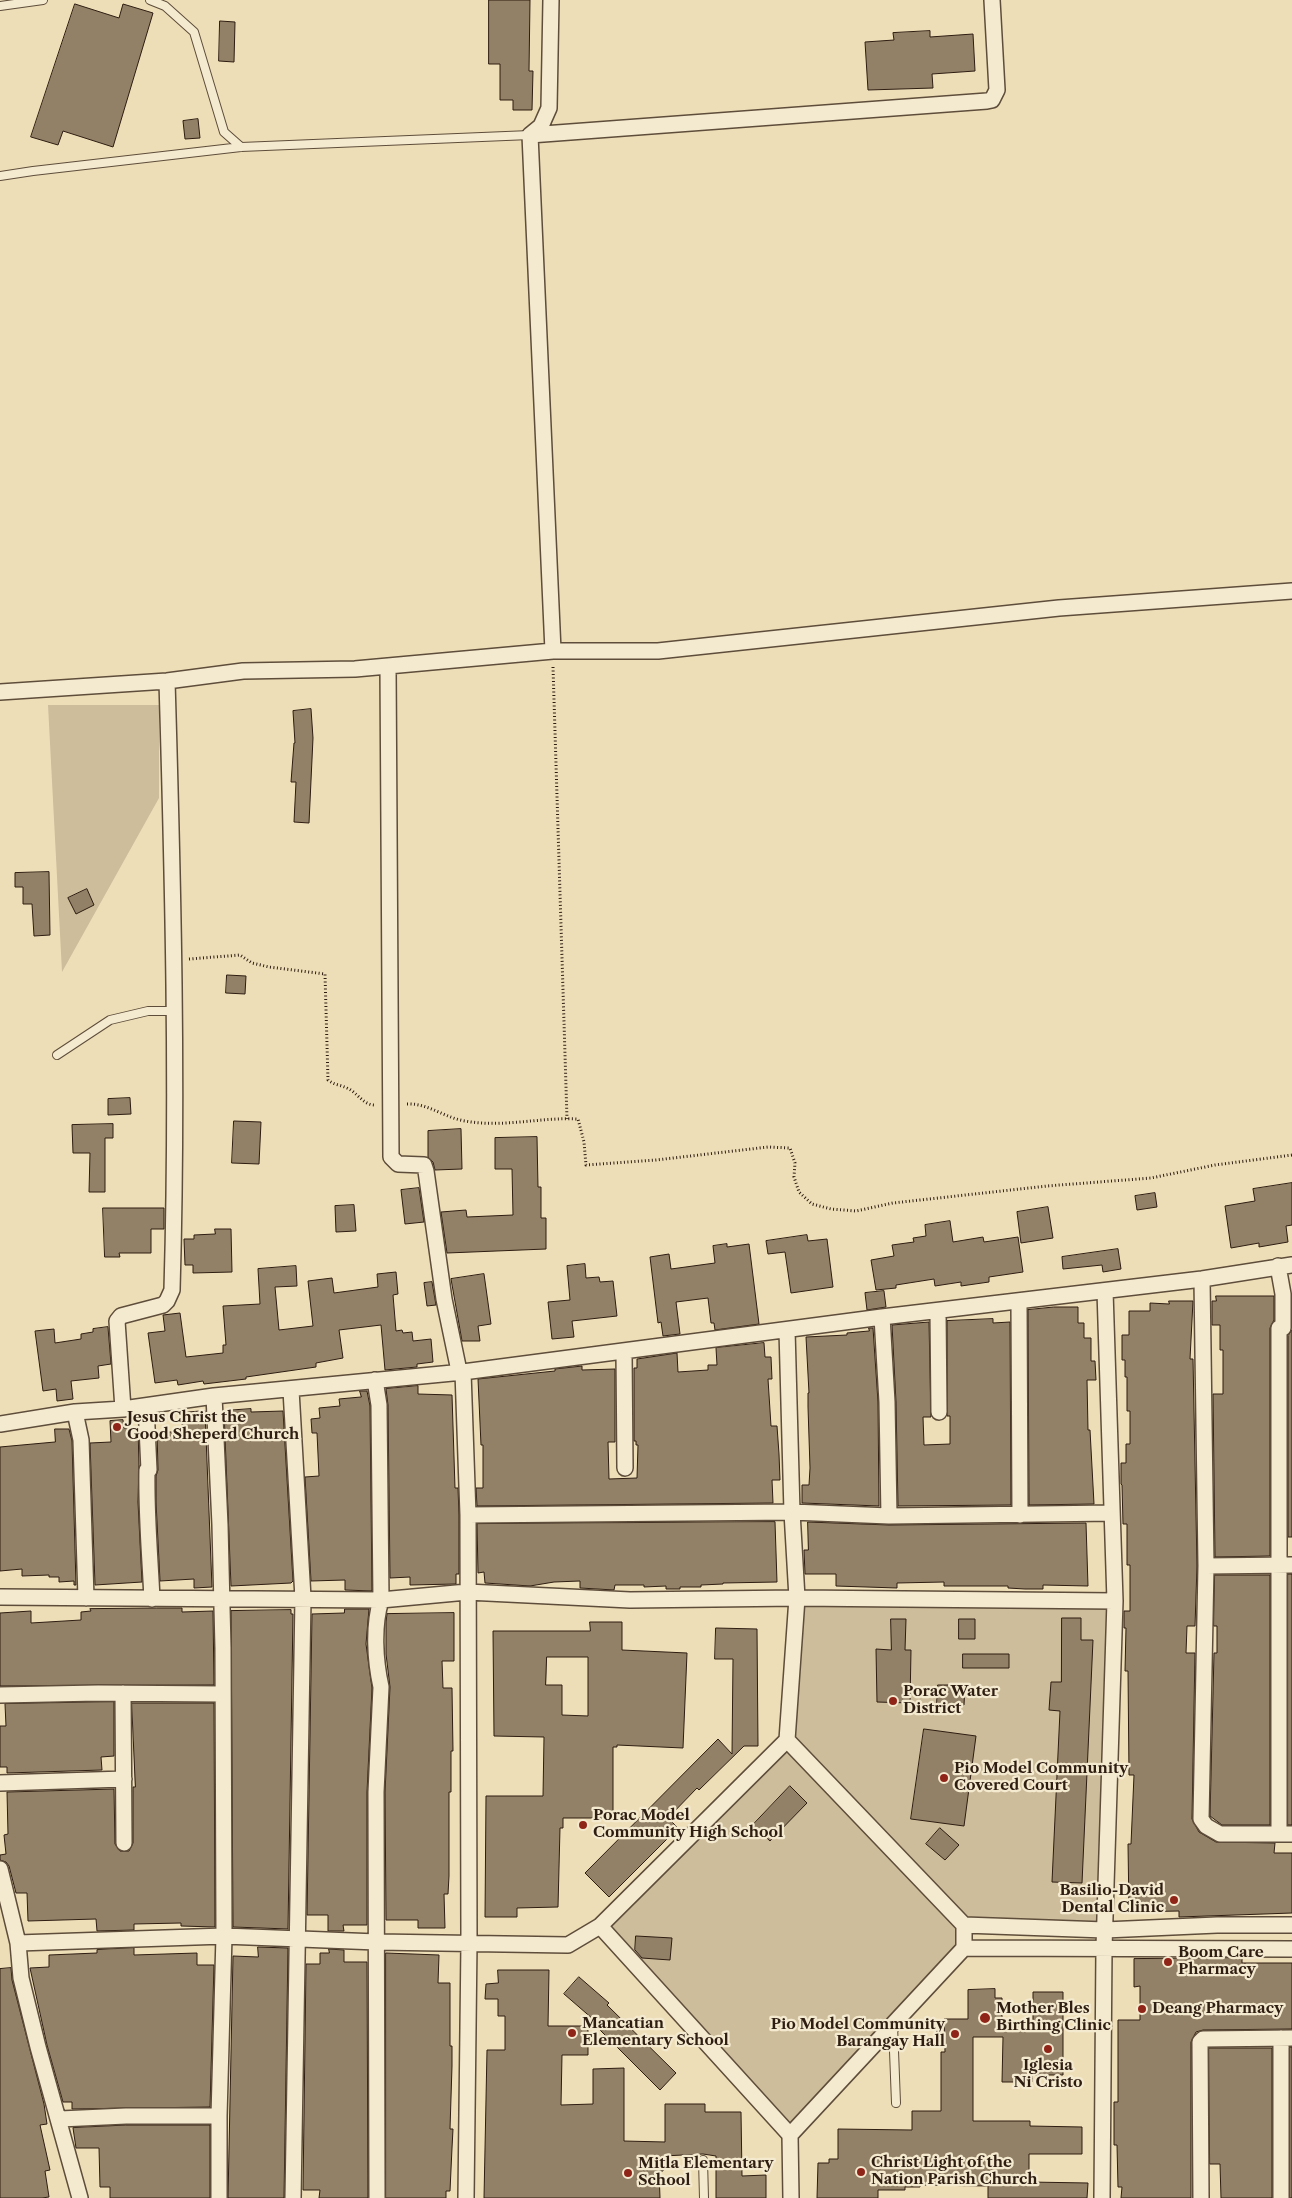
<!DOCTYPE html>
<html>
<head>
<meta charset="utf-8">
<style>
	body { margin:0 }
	canvas { display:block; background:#eedeb7 }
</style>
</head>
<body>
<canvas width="1292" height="2198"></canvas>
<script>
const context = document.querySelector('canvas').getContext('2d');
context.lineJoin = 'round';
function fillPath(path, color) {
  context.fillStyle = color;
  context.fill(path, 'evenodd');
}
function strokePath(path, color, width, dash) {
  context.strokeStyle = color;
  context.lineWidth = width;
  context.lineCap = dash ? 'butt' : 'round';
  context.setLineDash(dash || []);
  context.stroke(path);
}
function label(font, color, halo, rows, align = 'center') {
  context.font = font + ' "Libre Caslon Text",serif';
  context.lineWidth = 4.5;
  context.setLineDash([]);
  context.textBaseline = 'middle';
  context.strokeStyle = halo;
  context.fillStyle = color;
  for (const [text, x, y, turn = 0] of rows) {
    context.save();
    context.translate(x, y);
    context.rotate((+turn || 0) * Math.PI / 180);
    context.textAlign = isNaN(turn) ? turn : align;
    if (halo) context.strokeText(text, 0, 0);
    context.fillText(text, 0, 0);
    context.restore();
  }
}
const green = new Path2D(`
	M48,705H159V798L62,972Z
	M797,1598L1115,1601L1105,1930L964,1925V1948L790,2135L600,1926L787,1740Z`);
const building = new Path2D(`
	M489,0H530L529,71H533L532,110H513V100H500V64H489Z
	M75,4L119,18L123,4L153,13L113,147L63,131L58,145L31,137Z
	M220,21L235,22L234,62L219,61Z
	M930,31V37L973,34L975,71L932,74L933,88L868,90L865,42L894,40L893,33Z
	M198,119L200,138L185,139L183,121Z
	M311,709L313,738L309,823L294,822L296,782H291L294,743H295L293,711Z
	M49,872L50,935L34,936L32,904H23V887H15V873Z
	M87,889L94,905L76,914L68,898Z
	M227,975L246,976L245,994L226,993Z
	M130,1098L131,1114L108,1115V1099Z
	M234,1121L261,1122L259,1164L232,1163Z
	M113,1124V1138H105V1192H89L90,1153H73L72,1125Z
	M461,1129L462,1169L435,1170L433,1162L428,1157V1131Z
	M537,1137L538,1187H541V1218H546V1249L447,1253L441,1212L466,1210L467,1217L513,1215L512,1169H495V1138Z
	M1292,1183V1225L1286,1226L1288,1242L1259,1247V1243L1231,1248L1225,1206L1255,1201L1253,1189Z
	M419,1188L424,1222L405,1224L401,1190Z
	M1155,1193L1157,1207L1137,1210L1135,1196Z
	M354,1205L356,1231L336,1232L335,1206Z
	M1048,1207L1053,1238L1021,1243L1017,1212Z
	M103,1208H164V1229H151V1253H119L120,1257H105Z
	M950,1221L953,1242L983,1237L984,1242L1018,1237L1023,1272L989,1277V1282L961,1286V1282L935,1286L934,1279L896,1285V1288L876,1290L871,1260L894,1256L892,1245L914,1242L913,1238L926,1236L925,1225Z
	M215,1229H231L232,1272L193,1273V1265H185L184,1239H194V1235L215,1234Z
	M807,1235L808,1241L827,1239L833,1287L791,1293L785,1252L768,1254L766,1241Z
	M727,1244V1247L749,1244L759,1324L715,1330L714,1323H711L708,1298L676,1302L680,1334L663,1336L661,1322L658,1323L650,1257L669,1254L671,1269L715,1263L713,1246Z
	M1118,1249L1121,1269L1103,1272L1102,1265L1063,1269L1062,1257Z
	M585,1264L586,1278L599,1277L600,1282L613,1281L617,1316L572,1321L574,1337L552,1339L548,1302L570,1300L567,1266Z
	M296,1266L297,1286L275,1287L279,1330L313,1326L308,1281L332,1278L334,1293L378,1287L377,1274L396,1272L398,1294L393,1295L396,1331L402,1330L403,1333L412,1332L413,1341L431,1339L433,1362L417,1364V1367L385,1370L381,1325L339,1330L343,1358L316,1363V1367L246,1377V1379L204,1384L203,1381L178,1385L177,1380L155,1383L148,1333L165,1331L163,1315L180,1313L186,1357L223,1353V1345H226L223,1306L260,1304L258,1269Z
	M484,1274L491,1324L478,1326L480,1341H462L451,1279Z
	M432,1282L436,1305L427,1306L424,1283Z
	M884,1291L886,1307L867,1310L865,1293Z
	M1216,1296H1274V1320L1270,1328V1556L1215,1557L1213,1394H1223V1350H1220V1325H1212V1301H1216Z
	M1169,1301H1193L1190,1359H1193L1197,1566L1195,1626H1187L1186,1653H1195L1192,1819L1199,1832L1216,1842L1275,1843L1274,1853H1292V1913L1179,1917V1911L1129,1912L1128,1844H1131L1134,1775H1129L1128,1671H1125L1126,1628H1124V1611H1130V1565H1127V1524H1123L1122,1485L1121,1484V1463H1126V1444H1130V1411H1127V1377H1125V1360H1122V1335H1129V1311H1150V1303L1169,1304Z
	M1054,1307H1078V1323H1084V1338H1091V1361H1095L1096,1380H1087L1088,1430H1090L1094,1504L1029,1505L1028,1310Z
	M993,1319V1323L1010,1322L1011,1505L898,1506L896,1402L892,1325L929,1322L931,1417H923L924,1445L950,1444V1416H947V1321Z
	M108,1327L111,1364L98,1366L99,1378L71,1381L73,1399L57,1401L56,1389L43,1391L35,1331L54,1329L55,1343L81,1339V1334L93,1332V1329Z
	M869,1328H873L878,1402L879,1506L802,1503V1485H809L810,1468L808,1407V1393H809L806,1337L847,1335V1333L869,1331Z
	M1292,1330V1537H1288V1336Z
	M764,1343L765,1357H771L772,1379H768L771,1426H777L779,1454L780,1480H772L773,1503L477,1506L476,1488H483V1445H481L478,1379L555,1371V1369L582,1366V1370L615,1369V1442H608L609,1479L637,1478L638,1445H636V1441H634V1368H637V1359L677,1353L678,1372L708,1370V1365H717L716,1348Z
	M418,1386V1394L452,1395L455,1488H458L459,1515V1574H456V1584L410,1585V1577L390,1578L388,1405L386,1389Z
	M360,1391H367L370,1406L372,1591L345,1590V1580L311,1581L305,1477L319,1476L317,1433H312L311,1419L320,1418L319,1408L340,1406L339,1399L361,1397Z
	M251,1409V1412L283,1411L293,1581L291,1583L231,1586L224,1411Z
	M205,1411L212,1587L194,1588V1579L160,1581L156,1502V1476L158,1470L157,1432H183L181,1413Z
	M123,1420L124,1428L138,1427L139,1465L138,1502L142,1582L95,1585L90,1443L111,1442L110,1421Z
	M55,1429H69L72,1441L76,1585H74V1581L59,1582V1577H49V1575L22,1576V1569L0,1571V1447L55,1442Z
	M775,1522L777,1582L723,1583V1584L701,1585V1587H680V1589H666V1586L644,1587V1585H615L614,1590L580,1588V1581L554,1582L530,1586L485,1583L484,1572L478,1573L477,1524Z
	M808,1522L889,1525L1086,1523L1088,1586L1043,1585V1589H1025L1008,1588V1586H944V1582L897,1583V1588L836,1586V1574H805L804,1550H808Z
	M1288,1574H1292V1825H1288Z
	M1215,1575H1270V1825H1222L1210,1816L1214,1653H1217V1626H1214Z
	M157,1608H182V1612L213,1611L214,1685L0,1686V1613L31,1611V1623L81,1620V1612L91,1611L90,1609Z
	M345,1609H369L366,1644L372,1688L367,1792V1925H343L344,1931H328V1915H307L312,1614L344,1613Z
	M291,1610V1614H293L288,1929L233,1927L231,1611Z
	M454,1613V1661H442L443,1688H452L453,1751H451V1792H449V1876L448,1894H444L445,1928H418V1920H386L385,1792L390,1687L386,1654V1622L387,1614Z
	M1062,1618H1081V1640H1093L1082,1883L1052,1882L1060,1711L1049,1710L1051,1682H1061Z
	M891,1619H906L905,1650H911L910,1703L877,1702L876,1649L891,1650Z
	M959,1619H975V1639H959Z
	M590,1622H622V1650L687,1653L683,1748L617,1745V1747H613V1818H563V1828H560L558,1907L517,1908V1917H485L486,1796H543L544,1737L494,1736L493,1631H590ZM547,1657H588V1716L562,1715V1685H546Z
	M716,1628L757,1629L758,1746H744L699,1790L697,1788L668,1818L678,1828L609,1897L585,1873L718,1739L732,1754L733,1659H715Z
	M963,1654H1009V1668H963Z
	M938,1685H965L964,1705L937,1704Z
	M114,1702V1756L101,1757L102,1770L7,1773V1767H0V1726H6L5,1704Z
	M132,1703H214L215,1927L181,1926V1923L134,1924V1930L97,1931L96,1919L28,1921L27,1893H16L9,1866L6,1862L0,1860V1855L6,1854L4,1835L8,1834L7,1792L114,1789L115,1844L120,1851H129L133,1843V1787H135Z
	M924,1729L976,1736L964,1826L911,1819Z
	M790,1786L807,1803L770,1841L753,1825Z
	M940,1828L959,1845L945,1860L926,1844Z
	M636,1936L672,1938L670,1960L642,1958L635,1950Z
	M258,1947L288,1948L284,2198H228L233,1956L258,1957Z
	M134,1948V1955L197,1953V1965H214L210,2107L72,2109V2102H63L47,2045L30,1968L49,1967V1955L97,1953V1950Z
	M329,1949L344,1950V1962H367L368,2198H319L320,2190H303L306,1964H320V1953H329Z
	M386,1953L439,1955L438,1983H450V2046H452V2066L450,2129H453L452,2148L450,2191H446V2198H386Z
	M1242,1958V1963H1292V2029L1203,2030L1196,2032L1191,2042V2198H1121L1122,2187H1118L1117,2145H1114V2102H1118V2020H1140V1986L1134,1987V1959Z
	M11,1968L12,1980L44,2104L47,2124L40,2125L50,2170L45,2171L49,2197L42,2198H0V1969Z
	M498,1970H549L548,2026H588V2055H562L561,2105L593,2104V2069L624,2068V2141L665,2142V2104H705V2112H741L742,2176L766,2175V2198H716V2156L703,2154L663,2156V2171H659L660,2198H484L487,2050H505V2016H498V1999H485L486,1984L498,1983Z
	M579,1977L609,2003L607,2005L676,2073L660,2090L596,2026H601L564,1994Z
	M995,1989V1998H1002V2023H1033V1992H1063V2075H1032V2082H1002L1003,2037H973V2121H1030V2126L1082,2127V2154H1029V2182L1088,2183L1087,2198H988V2186L920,2185V2187H905V2190H878V2198H817L818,2163H829V2159H838V2129L912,2130V2111H941V2052H945L944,2019H968V1990Z
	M1290,2047H1292V2198H1290Z
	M1209,2048H1272V2198H1221L1220,2164H1210Z
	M126,2125H210V2198H110V2187H100L99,2148H76L73,2128Z`);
const path = new Path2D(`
	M553,667L567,1119
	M189,959L240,955L252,963L269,967L325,974L328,1080C334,1085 341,1085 347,1088C358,1093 363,1105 375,1105
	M407,1104C428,1103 445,1118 465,1121C503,1128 540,1117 578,1119L584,1142L586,1165L656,1160L768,1147L790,1148L795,1163L794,1177L799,1192L812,1204L831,1209L856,1211L893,1203L1047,1186L1151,1178L1215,1165L1292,1155`);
const service = new Path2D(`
	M150,0L165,6L194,32L224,132L241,147
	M0,6L43,0
	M0,176L33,171L241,147L530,135
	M57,1055L110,1020L148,1011H175
	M893,2025L896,2103
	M703,2160L704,2198`);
const minor = new Path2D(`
	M530,135L987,101L992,100L997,90L992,0
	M530,135L553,651
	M530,135L541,126L549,108L551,0
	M388,666L391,1157L398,1164L424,1165L426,1171L444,1299L459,1371
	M0,692L167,681L243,671L355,669L553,651H658L1059,608L1292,591
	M1278,1266L1283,1294V1328H1279V1834
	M1202,1279L1206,1566L1201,1819L1206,1826L1220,1834H1292
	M1019,1301L1020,1515
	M938,1311L939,1412
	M882,1317L887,1402L889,1516
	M624,1352L625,1468
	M463,1372L468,1515L469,1942L466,2198
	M375,1380L379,1405L381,1600C373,1626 375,1660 381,1687L376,1792L377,2198
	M291,1390L303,1598L293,2198
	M214,1396L220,1525L223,1648L224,1936L219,2116V2198
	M146,1406L149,1470H147C146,1513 150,1556 152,1599
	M123,1409L117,1321L121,1316L163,1305L167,1301L172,1290C178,1086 173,884 167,681
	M75,1412L81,1440L86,1598
	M0,1424L75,1412L123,1409L214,1396L463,1372L882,1317L1202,1279L1292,1265
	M468,1515L792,1512L889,1516L1112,1513
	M1206,1566L1292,1565
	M0,1597L381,1600L467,1592L630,1600L797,1598L1115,1601
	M123,1693L124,1843
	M0,1695L98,1693L221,1694
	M787,1740L964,1925V1948L790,2135
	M0,1783L124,1779
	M0,1869L18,1943L21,1978L38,2047L80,2198
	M964,1925L1105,1930L1217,1925H1292
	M600,1926L790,2135L791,2198
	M18,1943L224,1936L377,1942L568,1945L600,1926L787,1740L797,1598L792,1512L787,1330
	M964,1948L1292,1949
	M60,2119L126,2116H219
	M1102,2198L1104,1948L1115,1601L1105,1291
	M1201,2198L1200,2042L1203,2039L1292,2038
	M1281,2198V2038`);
const markers = [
	[117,1427,5,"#8f2418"],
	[893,1701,5,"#8f2418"],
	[944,1778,5,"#8f2418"],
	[583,1825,5,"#8f2418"],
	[1174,1900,5,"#8f2418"],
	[1168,1962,5,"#8f2418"],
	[1142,2009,5,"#8f2418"],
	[985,2018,6,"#8f2418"],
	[572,2033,5,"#8f2418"],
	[955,2034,5,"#8f2418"],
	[1048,2049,5,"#8f2418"],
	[861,2172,5,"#8f2418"],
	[628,2173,5,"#8f2418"]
];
const poiNames = [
	["Jesus Christ the",127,1418],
	["Good Sheperd Church",127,1435],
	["Porac Water",903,1692],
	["District",903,1709],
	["Pio Model Community",954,1769],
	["Covered Court",954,1786],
	["Porac Model",593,1816],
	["Community High School",593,1833],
	["Basilio-David",1164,1891,"right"],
	["Dental Clinic",1164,1908,"right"],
	["Boom Care",1178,1953],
	["Pharmacy",1178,1970],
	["Mother Bles",996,2009],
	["Birthing Clinic",996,2026],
	["Deang Pharmacy",1152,2009],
	["Mancatian",582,2024],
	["Elementary School",582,2041],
	["Pio Model Community",945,2025,"right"],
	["Barangay Hall",945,2042,"right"],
	["Iglesia",1048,2066,"center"],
	["Ni Cristo",1048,2083,"center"],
	["Christ Light of the",871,2163],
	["Nation Parish Church",871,2180],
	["Mitla Elementary",638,2164],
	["School",638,2181]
];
fillPath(green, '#cdbd9b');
fillPath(building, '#928167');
strokePath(building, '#2e1d11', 1);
strokePath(service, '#5e4d3a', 10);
strokePath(minor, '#5e4d3a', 18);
strokePath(path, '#2e1d11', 3, [1, 2.5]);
strokePath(service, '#f4ead0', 8);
strokePath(minor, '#f4ead0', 15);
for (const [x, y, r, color] of markers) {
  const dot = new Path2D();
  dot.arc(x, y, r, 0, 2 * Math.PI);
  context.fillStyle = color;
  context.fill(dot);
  strokePath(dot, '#f4ead0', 2);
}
label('bold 15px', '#2e1d11', '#f4ead0', poiNames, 'left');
</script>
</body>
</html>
